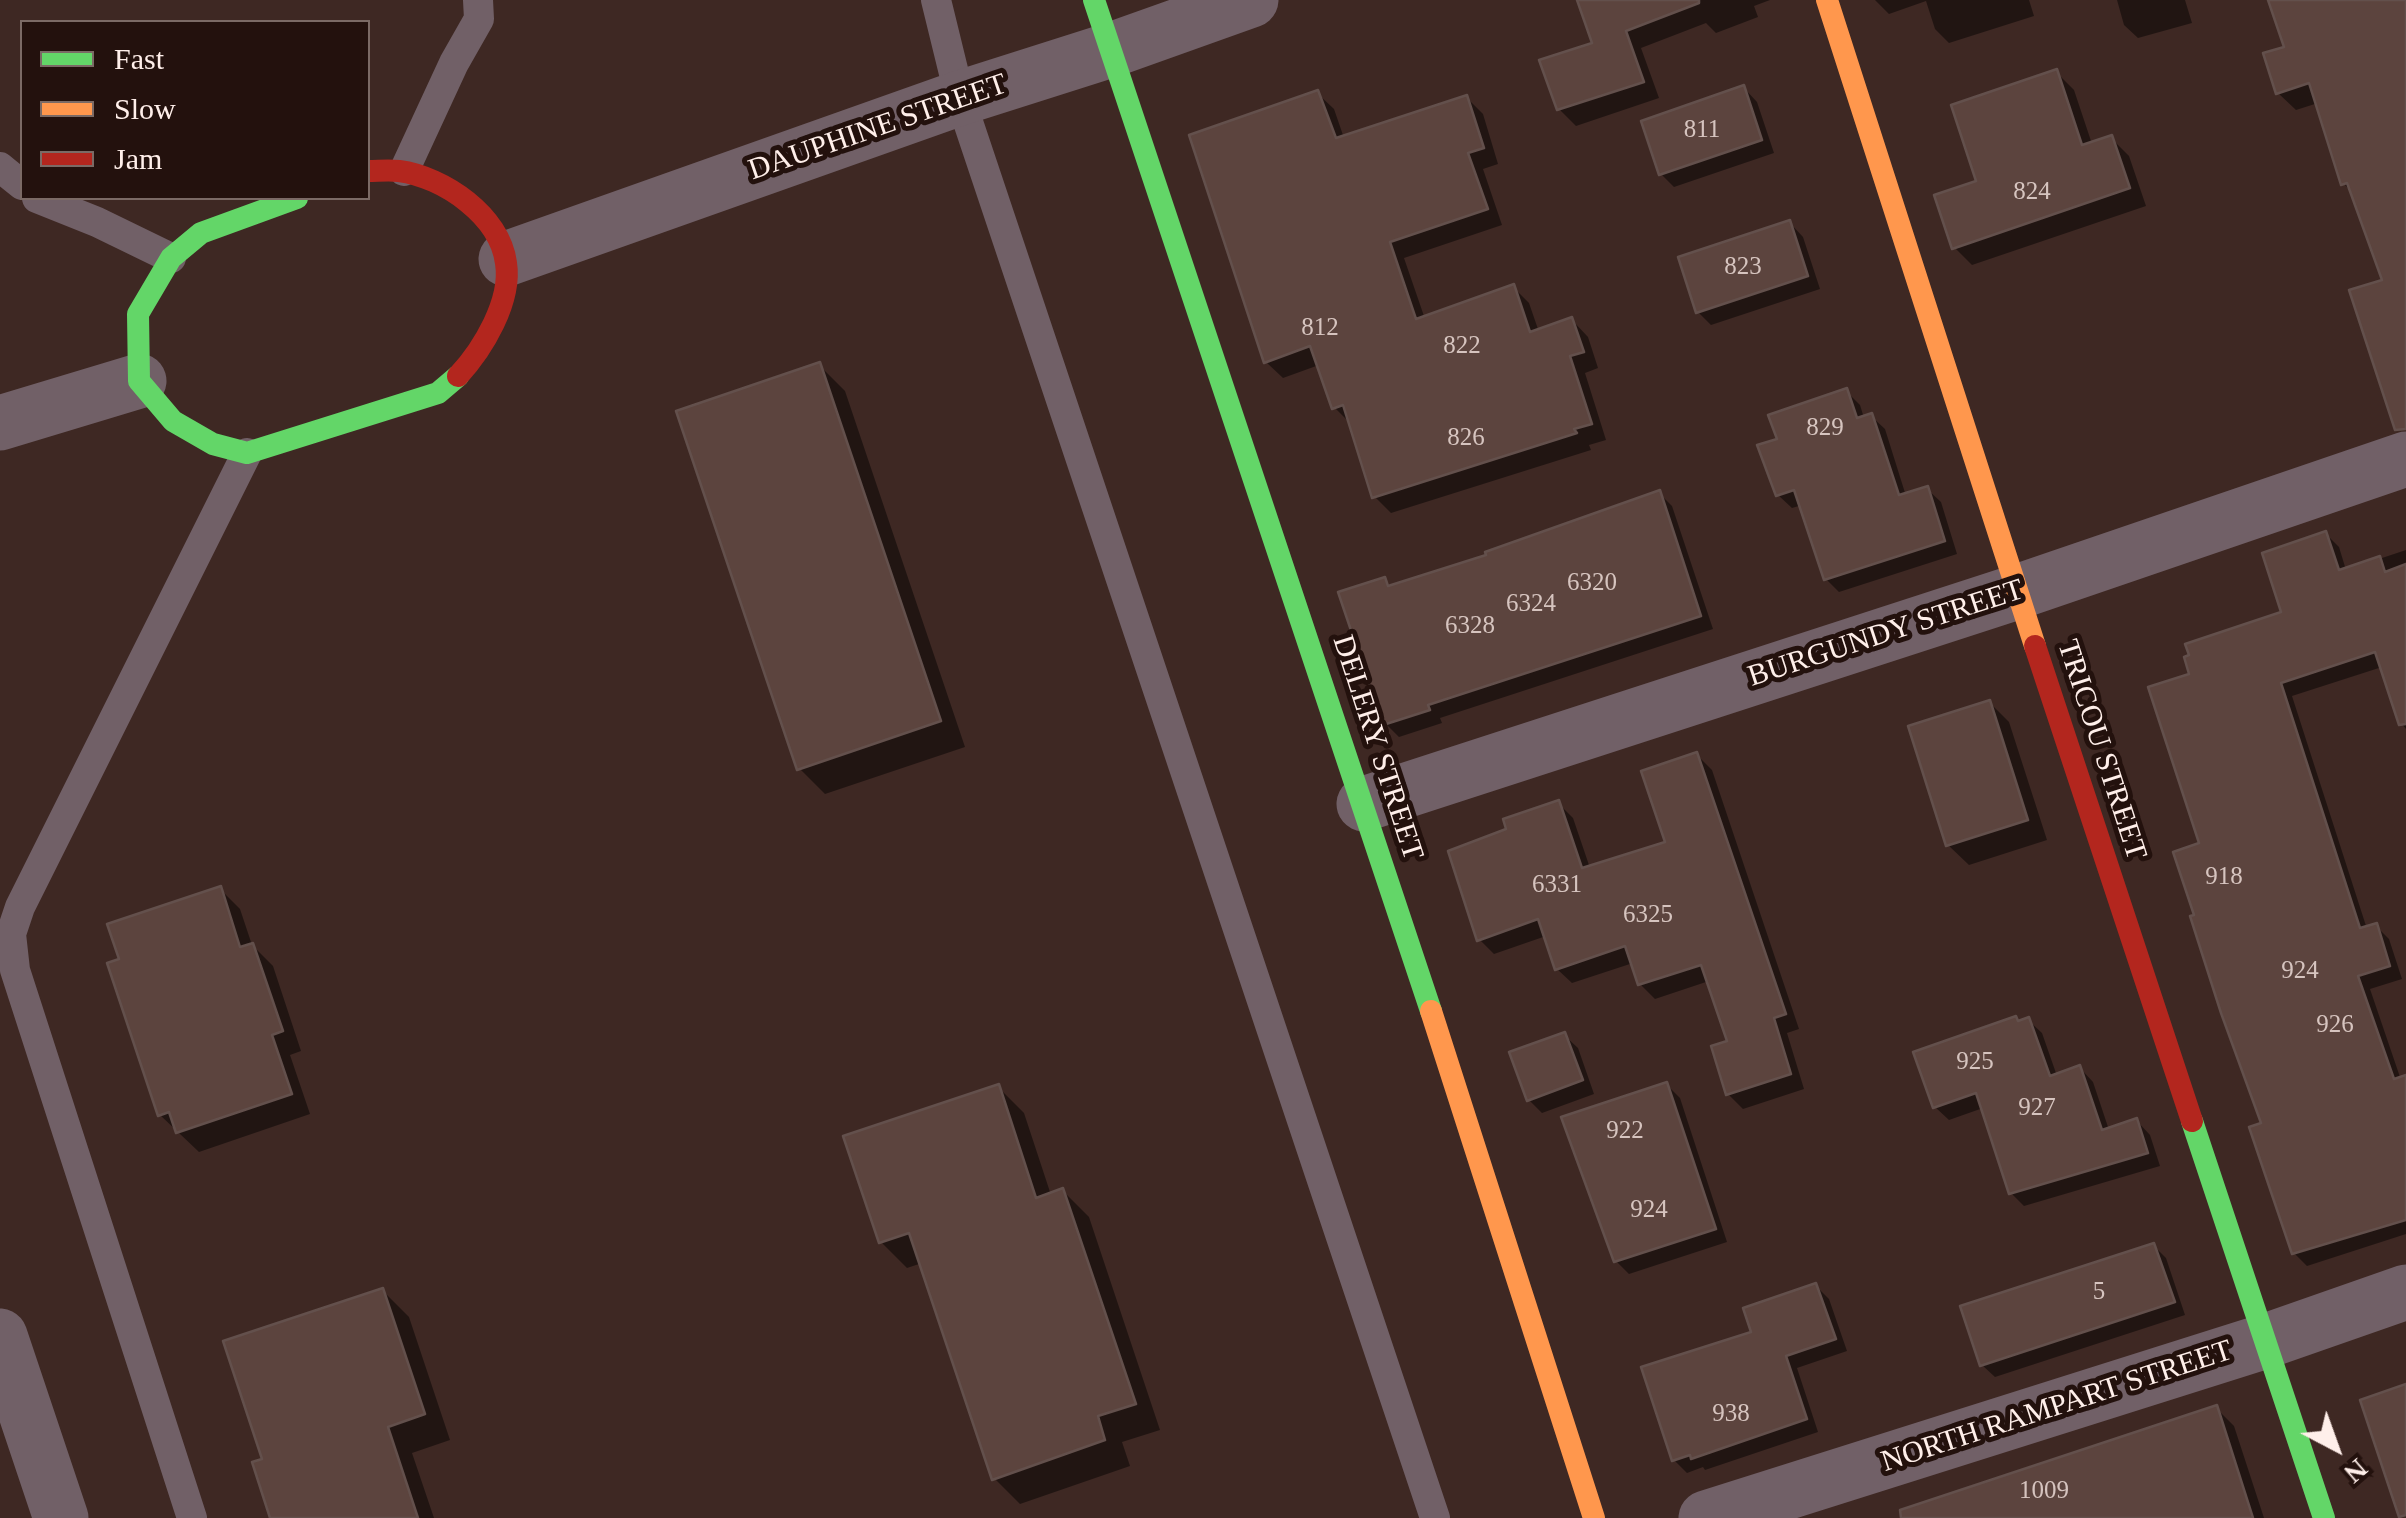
<!DOCTYPE html>
<html>
<head>
<meta charset="utf-8">
<style>
	body { margin:0 }
	#map { position:relative; width:2406px; height:1518px; overflow:hidden; background:#3e2823; font-family:Georgia,serif }
	canvas { display:block }
	.legend { position:absolute; left:20px; top:20px; width:350px; height:180px; box-sizing:border-box; background:#23110d; border:2px solid #7b6a65; margin:0; padding:12px 18px; list-style:none; font-size:30px; color:#ffefea }
	.legend li { display:flex; align-items:center; gap:20px; height:50px }
	.legend b { width:50px; border:2px solid #7b6a65 }
	.north { position:absolute; left:2286px; top:1398px; width:100px; height:100px; -webkit-text-stroke:8px #23110d; paint-order:stroke; rotate:139deg; font-size:28px; font-weight:700; line-height:40px; text-align:center; color:#ffefea }
	.north::after { content:''; display:block; margin:auto; width:35px; height:45px; background:#ffefea; clip-path:polygon(50% 0,100% 100%,50% 72%,0 100%) }
</style>
</head>
<body>
<div id="map">
<canvas width="2406" height="1518"></canvas>
<ul class="legend">
<li><b style="height:12px;background:#63d668"></b>Fast</li>
<li><b style="height:12px;background:#ff974d"></b>Slow</li>
<li><b style="height:12px;background:#b3261e"></b>Jam</li>
</ul>
<div class="north">N</div>
</div>
<script>
const context = document.querySelector('canvas').getContext('2d');
context.lineJoin = 'round';
function fillPath(path, color) {
  context.fillStyle = color;
  context.fill(path, 'evenodd');
}
function strokePath(path, color, width, dash) {
  context.strokeStyle = color;
  context.lineWidth = width;
  context.lineCap = dash ? 'butt' : 'round';
  context.setLineDash(dash || []);
  context.stroke(path);
}
function label(font, color, halo, rows, align = 'center') {
  context.font = font + ' Georgia,serif';
  context.lineWidth = 10;
  context.setLineDash([]);
  context.textBaseline = 'middle';
  context.strokeStyle = halo;
  context.fillStyle = color;
  for (const [text, x, y, turn = 0] of rows) {
    context.save();
    context.translate(x, y);
    context.rotate((+turn || 0) * Math.PI / 180);
    context.textAlign = isNaN(turn) ? turn : align;
    if (halo) context.strokeText(text, 0, 0);
    context.fillText(text, 0, 0);
    context.restore();
  }
}
const shadow = new Path2D(`
	M1580,0H1770L1754,6L1758,17L1716,33L1706,23L1641,48L1659,98L1576,126L1559,109L1595,44Z
	M1875,0H2029L2034,16L1949,43L1935,29L1926,1L1889,14Z
	M2117,0H2185L2192,23L2138,38L2124,25Z
	M2271,0H2406V420L2385,281L2353,193L2344,184L2318,103L2296,110L2278,93L2287,48Z
	M2056,72L2074,90L2092,144L2111,138L2129,156L2146,206L1972,265L1954,247L1979,183Z
	M1744,88L1757,102L1774,153L1674,187L1661,174Z
	M1317,93L1334,109L1344,138L1467,98L1483,114L1498,164L1483,169L1502,225L1404,258L1425,319L1513,287L1529,303L1539,332L1572,320L1588,337L1598,368L1585,373L1606,440L1589,445L1591,450L1391,513L1374,496L1352,425L1334,407L1319,365L1283,378L1266,362Z
	M1790,223L1803,237L1820,289L1711,325L1698,312Z
	M819,365L845,391L965,747L825,794L799,768Z
	M1846,391L1860,405L1864,418L1871,416L1885,429L1906,496L1927,489L1941,502L1957,554L1839,592L1826,579L1802,505L1792,508L1778,495L1780,440Z
	M1659,493L1672,506L1713,629L1440,718L1442,723L1399,737L1386,724L1384,580L1392,587L1489,557Z
	M2326,534L2339,547L2346,570L2406,550V729L2401,723L2382,667L2292,696L2367,929L2376,926L2389,939L2402,979L2370,989L2401,1080L2406,1078V1234L2307,1266L2294,1253L2264,1125L2198,916L2202,844L2192,675L2284,613Z
	M1989,702L2009,722L2047,840L1969,865L1948,845Z
	M1697,755L1712,770L1799,1029L1787,1033L1804,1089L1743,1109L1728,1094L1730,1043L1709,981L1655,999L1640,984L1633,963L1572,983L1557,969L1546,936L1494,954L1479,939L1510,831L1558,803L1573,818L1590,868L1668,843Z
	M220,889L240,909L252,945L273,966L301,1051L290,1055L310,1114L199,1152L160,1115L122,961Z
	M2028,1020L2042,1033L2057,1076L2080,1068L2093,1082L2109,1130L2137,1121L2150,1135L2160,1166L2024,1206L2011,1193L1983,1108L1949,1120L1935,1107Z
	M1564,1035L1578,1048L1594,1094L1542,1113L1529,1100Z
	M1666,1084L1680,1098L1727,1242L1629,1274L1616,1261Z
	M998,1087L1024,1113L1051,1195L1063,1191L1089,1217L1160,1430L1122,1442L1130,1466L1020,1504L994,1478L922,1263L907,1268L881,1242Z
	M2153,1245L2166,1258L2185,1315L1995,1377L1982,1365Z
	M1816,1286L1829,1299L1847,1351L1797,1368L1818,1432L1705,1470L1703,1467L1687,1473L1674,1460L1755,1334Z
	M383,1291L409,1317L450,1440L412,1453L434,1518H273L265,1460Z
	M2216,1408L2234,1426L2264,1518H1963Z`);
const building = new Path2D(`
	M1577,0H1699V3L1626,31L1644,82L1557,110L1539,60L1592,43Z
	M2268,0H2406V429L2395,430L2349,290L2382,280L2347,183L2341,185L2309,83L2276,94L2263,53L2284,47Z
	M2057,69L2082,145L2112,135L2130,188L1952,249L1934,195L1976,181L1951,105Z
	M1744,85L1762,140L1659,175L1641,121Z
	M1318,90L1336,138L1467,95L1484,148L1468,153L1488,209L1390,242L1416,319L1514,284L1530,332L1572,317L1584,352L1570,356L1592,424L1574,429L1577,433L1372,498L1343,405L1332,409L1310,346L1264,363L1189,135Z
	M1790,220L1808,276L1696,313L1678,257Z
	M820,362L941,721L797,770L676,411Z
	M1847,388L1857,418L1872,413L1899,495L1928,486L1945,541L1824,580L1794,490L1776,496L1757,445L1777,439L1768,415Z
	M1660,490L1701,616L1428,705L1430,710L1383,725L1338,592L1385,577L1388,586L1486,555L1485,552Z
	M2326,531L2339,570L2380,556L2385,572L2406,564V724L2399,725L2375,652L2281,683L2360,928L2377,923L2390,966L2358,976L2394,1079L2406,1075V1220L2292,1254L2249,1127L2261,1123L2221,1013L2190,916L2194,915L2173,852L2199,843L2148,687L2189,674L2184,657L2189,655L2185,644L2281,612L2262,553Z
	M1990,700L2028,820L1946,846L1908,726Z
	M1697,752L1786,1014L1774,1018L1791,1074L1726,1095L1711,1046L1727,1041L1701,965L1638,985L1625,946L1555,970L1538,919L1477,941L1448,851L1506,829L1503,819L1559,800L1582,868L1665,842L1641,771Z
	M221,886L240,947L253,943L283,1031L272,1035L292,1094L176,1133L169,1112L158,1116L107,963L119,959L107,924Z
	M2016,1016L2018,1021L2029,1017L2050,1076L2080,1065L2102,1130L2137,1118L2148,1153L2009,1194L1976,1093L1933,1108L1913,1052Z
	M1565,1032L1583,1080L1527,1101L1509,1052Z
	M1667,1082L1716,1229L1614,1262L1561,1117Z
	M999,1084L1036,1198L1063,1188L1136,1404L1098,1416L1105,1440L992,1480L909,1233L879,1243L843,1136Z
	M2154,1243L2175,1302L1980,1366L1960,1306Z
	M1816,1283L1836,1339L1786,1356L1807,1419L1691,1459L1690,1455L1672,1461L1641,1367L1751,1332L1743,1308Z
	M383,1288L425,1414L388,1427L418,1518H270L252,1462L262,1459L223,1341Z
	M2406,1384V1515L2399,1517L2360,1400Z
	M2217,1405L2253,1518H1901L1900,1510Z`);
const lane = new Path2D(`
	M936,0L960,98L1435,1518
	M0,167L22,185
	M404,171L454,63L479,19L478,0
	M37,198L97,222L171,258
	M192,1518L15,970L11,934L20,907L247,453`);
const street = new Path2D(`
	M506,259L960,98L1111,50L1251,0
	M0,423L139,381
	M1364,804L2017,592L2406,459
	M0,1336L61,1518
	M1706,1518L2266,1341L2406,1292`);
const fast = new Path2D(`
	M1094,0L1431,1011
	M297,198L201,233L171,258L138,314L139,381L173,421L213,444L247,453L438,393L458,376
	M2192,1121L2324,1518`);
const slow = new Path2D(`
	M1827,0L2035,646
	M1431,1011L1594,1518`);
const jam = new Path2D(`
	M368,171C378,171 389,170 399,171C444,177 500,216 506,263C512,301 483,349 458,376
	M2035,646L2192,1121`);
const numberNames = [
	["811",1702,130],
	["824",2032,192],
	["823",1743,267],
	["812",1320,328],
	["822",1462,346],
	["829",1825,428],
	["826",1466,438],
	["6320",1592,583],
	["6324",1531,604],
	["6328",1470,626],
	["918",2224,877],
	["6331",1557,885],
	["6325",1648,915],
	["924",2300,971],
	["926",2335,1025],
	["925",1975,1062],
	["927",2037,1108],
	["922",1625,1131],
	["924",1649,1210],
	["5",2099,1292],
	["938",1731,1414],
	["1009",2044,1491]
];
const streetNames = [
	["DAUPHINE STREET",878,128,-19],
	["BURGUNDY STREET",1886,634,-18],
	["DELERY STREET",1377,748,72],
	["TRICOU STREET",2101,750,72],
	["NORTH RAMPART STREET",2057,1407,-18]
];
fillPath(shadow, '#0007');
fillPath(building, '#5c443e');
strokePath(building, '#63504c', 2.5);
strokePath(lane, '#716067', 30);
strokePath(street, '#716067', 55);
strokePath(fast, '#63d668', 22);
strokePath(slow, '#ff974d', 22);
strokePath(jam, '#b3261e', 22);
label('25px', '#d6c4bf', null, numberNames);
label('30px', '#ffefea', '#23110d', streetNames);
</script>
</body>
</html>
